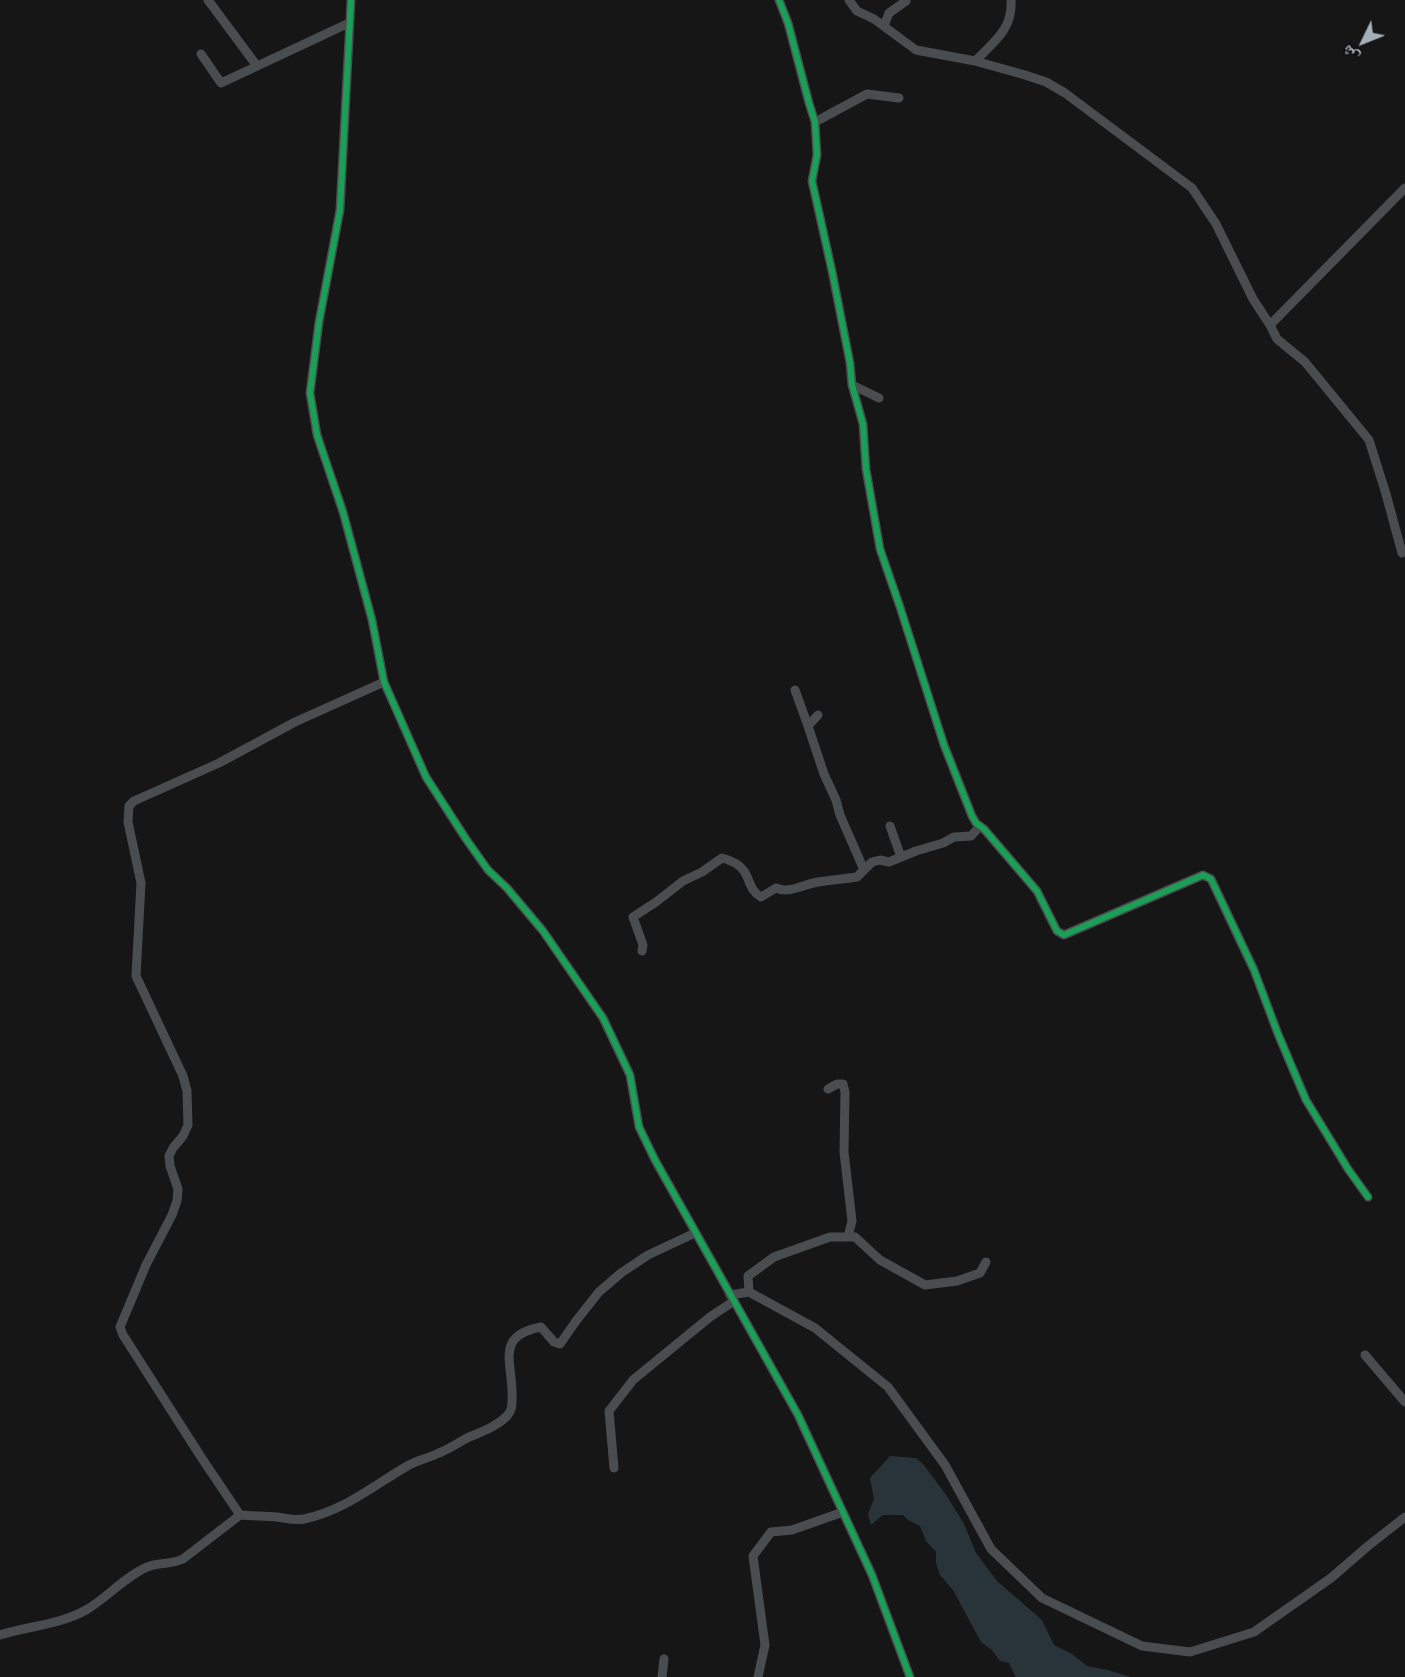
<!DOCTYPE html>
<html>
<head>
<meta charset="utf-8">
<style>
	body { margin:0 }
	#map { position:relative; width:1405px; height:1677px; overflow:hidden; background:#161616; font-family:"Titillium Web","Noto Naskh Arabic",sans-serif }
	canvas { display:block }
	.north { position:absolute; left:1333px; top:12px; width:60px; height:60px; -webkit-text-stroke:4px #101012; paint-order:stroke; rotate:227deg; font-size:16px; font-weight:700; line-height:24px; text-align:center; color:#a5afb9 }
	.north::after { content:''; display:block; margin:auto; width:21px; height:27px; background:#a5afb9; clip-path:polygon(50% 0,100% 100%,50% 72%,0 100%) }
</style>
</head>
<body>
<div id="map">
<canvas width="1405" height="1677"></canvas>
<div class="north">ش</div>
</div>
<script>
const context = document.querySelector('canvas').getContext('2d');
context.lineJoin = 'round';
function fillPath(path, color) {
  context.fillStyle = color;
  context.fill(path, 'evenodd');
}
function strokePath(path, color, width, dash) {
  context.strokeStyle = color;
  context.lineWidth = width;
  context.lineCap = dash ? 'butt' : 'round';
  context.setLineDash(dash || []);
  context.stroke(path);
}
const water = new Path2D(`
	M890,1456L916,1458L923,1464L947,1496L964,1524L976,1553L997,1581L1042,1620L1054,1645L1072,1654L1087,1666L1108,1670L1131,1677H1016L1015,1676L1009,1663L1000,1661L992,1650L981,1642L953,1590L940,1575L936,1563V1552L926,1541L920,1526L908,1520L903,1515H883L871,1525L868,1514L874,1499L870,1478Z`);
const minor = new Path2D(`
	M208,0L257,66
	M351,0L340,210L319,322L310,393L317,435L343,512L372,620L384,682L426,777L466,839L488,870L507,888L543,931L603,1018L630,1075L639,1127L655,1160L798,1415L872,1575L910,1677
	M779,0L788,23L809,103L815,122L817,155L812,181L832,271L850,363L852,385L863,424L866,469L880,549L900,607L944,745L972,816L976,823L984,829L1037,891L1057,931L1064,935L1203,875L1211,879L1254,970L1278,1034L1306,1100L1348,1169L1368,1197
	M849,0L857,11L874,19L916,50L975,61L1025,75L1046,82L1065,93L1192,188L1216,224L1253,299L1270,325L1277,339L1305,362L1369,440L1386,494L1402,553
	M884,26L889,13L906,1
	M201,54L221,83L349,23
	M975,61C994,42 1013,29 1011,0
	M815,122L867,94L899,98
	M1270,325L1405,188
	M852,385L879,398
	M795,690L808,726
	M818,715L808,726L824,774L836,800L840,815L864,870
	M890,826L901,857
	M642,951L643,945L633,917L656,902L683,881L702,872L722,858C730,860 739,864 744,871C750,880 750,891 761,897L776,888C790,894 804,884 818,882C831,880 844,879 857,877L872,862L880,860L889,862L916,851L943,843L954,837L971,836L980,826
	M828,1089L837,1084H843L845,1092L844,1152L852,1221L848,1237
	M749,1292L748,1276L774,1257L830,1237H855L880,1260L925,1285L957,1281L980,1273L986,1262
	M730,1295L749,1292L815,1328L888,1387L945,1465L991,1549L1042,1598L1142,1646L1190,1652L1254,1632L1331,1578L1368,1546L1405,1517
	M1365,1355L1405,1402
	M614,1468L609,1411L633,1380L710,1317L734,1301
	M240,1515L201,1457L123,1335L120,1327L146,1265L172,1215L177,1201L178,1189L170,1166L169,1156L173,1148L183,1136L188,1125L187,1091L183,1076L136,976L141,883L128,822L129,806L134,801L219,763L295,722L384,682
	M0,1635C28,1626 59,1625 86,1610C107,1598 124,1577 147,1567C159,1562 170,1565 183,1559L240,1515C252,1516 264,1516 277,1517C286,1518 294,1521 304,1519C344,1511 374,1485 409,1465C418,1460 429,1458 439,1453C449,1449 458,1443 467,1438C481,1432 496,1427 507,1416C512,1410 512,1406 512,1399C514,1364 493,1336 541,1327L554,1342L560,1344L576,1321L599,1292L621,1273L648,1255L695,1233
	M662,1677L664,1659
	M758,1677L765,1645L753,1556L771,1532L792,1530L843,1512`);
const cycleway = new Path2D(`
	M351,0L340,210L319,322L310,393L317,435L343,512L372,620L384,682L426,777L466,839L488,870L507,888L543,931L603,1018L630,1075L639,1127L655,1160L798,1415L872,1575L910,1677
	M779,0L788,23L809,103L815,122L817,155L812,181L832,271L850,363L852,385L863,424L866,469L880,549L900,607L944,745L972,816L976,823L984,829L1037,891L1057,931L1064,935L1203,875L1211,879L1254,970L1278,1034L1306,1100L1348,1169L1368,1197`);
fillPath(water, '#283439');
strokePath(minor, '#4a4d4f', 9);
strokePath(cycleway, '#1a9f57', 6);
</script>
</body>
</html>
